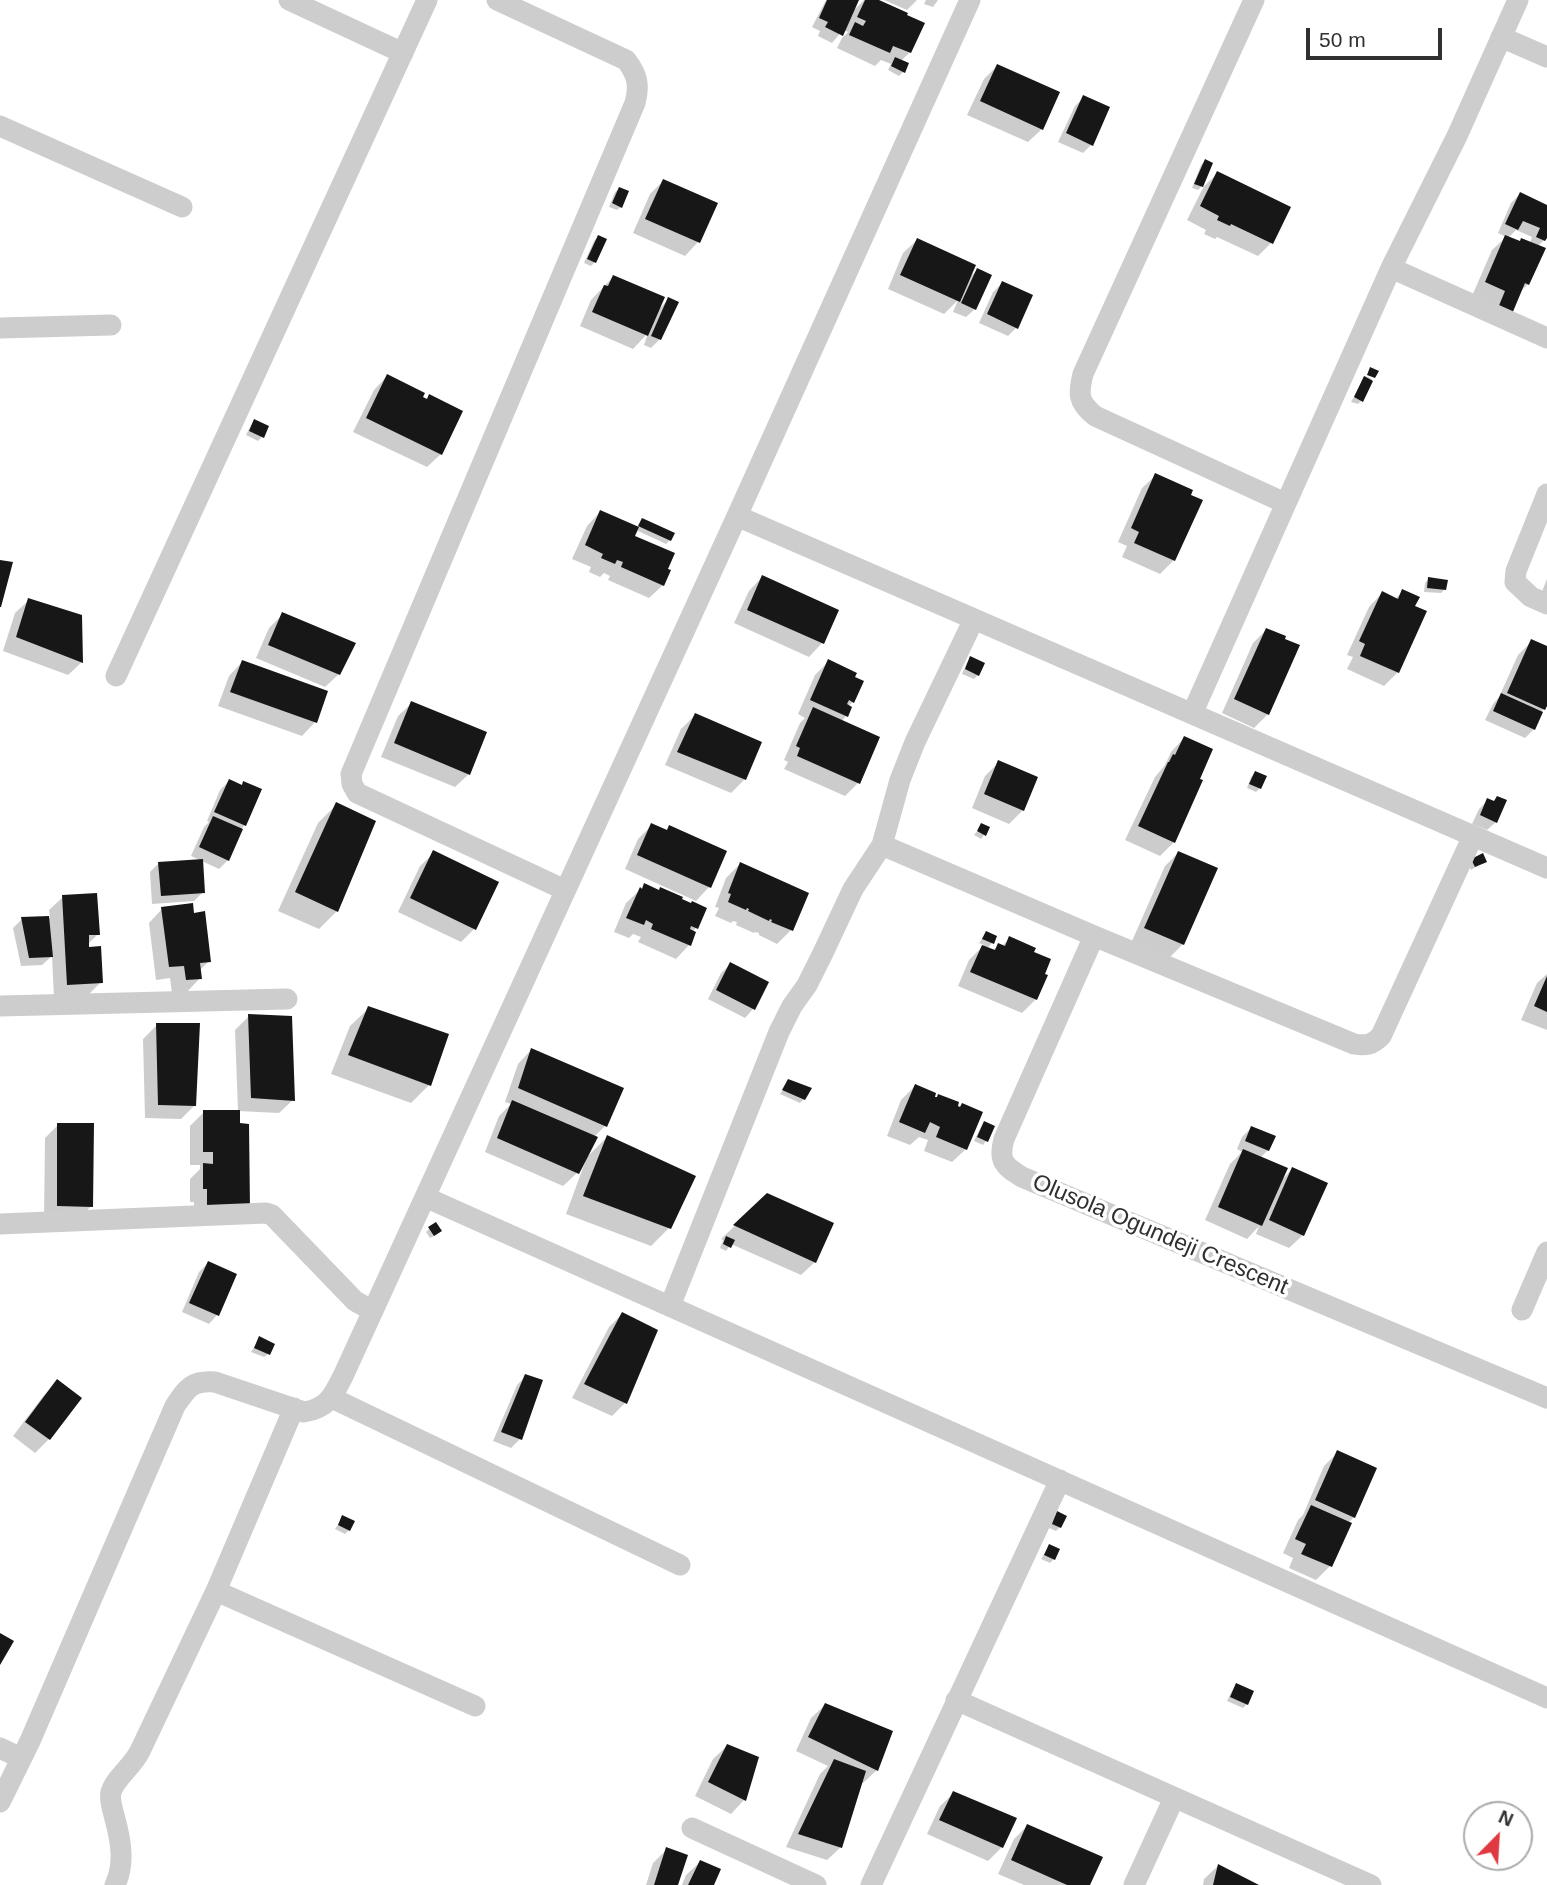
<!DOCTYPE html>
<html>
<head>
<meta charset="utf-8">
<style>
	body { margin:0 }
	#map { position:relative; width:1547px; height:1885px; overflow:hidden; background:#fff; font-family:Helvetica,sans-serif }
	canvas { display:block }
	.north { position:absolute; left:1463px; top:1801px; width:70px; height:70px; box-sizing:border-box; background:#fff; border:2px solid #acacac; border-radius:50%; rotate:24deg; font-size:19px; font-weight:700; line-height:28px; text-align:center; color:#303030 }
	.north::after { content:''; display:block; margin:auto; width:24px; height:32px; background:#df3a41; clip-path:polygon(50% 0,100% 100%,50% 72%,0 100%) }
	.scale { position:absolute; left:1306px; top:28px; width:136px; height:32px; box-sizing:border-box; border:4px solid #303030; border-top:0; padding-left:9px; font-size:21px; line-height:24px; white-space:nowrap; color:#303030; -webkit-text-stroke:5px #fff; paint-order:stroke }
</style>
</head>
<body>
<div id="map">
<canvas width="1547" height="1885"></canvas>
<div class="north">N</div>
<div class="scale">50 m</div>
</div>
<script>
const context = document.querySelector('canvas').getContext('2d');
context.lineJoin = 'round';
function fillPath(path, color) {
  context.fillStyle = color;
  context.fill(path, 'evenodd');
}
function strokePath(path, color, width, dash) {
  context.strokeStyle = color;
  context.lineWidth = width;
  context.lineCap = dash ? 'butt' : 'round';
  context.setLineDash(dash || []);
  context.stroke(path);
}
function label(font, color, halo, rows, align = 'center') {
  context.font = font + ' Helvetica,sans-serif';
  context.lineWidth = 7;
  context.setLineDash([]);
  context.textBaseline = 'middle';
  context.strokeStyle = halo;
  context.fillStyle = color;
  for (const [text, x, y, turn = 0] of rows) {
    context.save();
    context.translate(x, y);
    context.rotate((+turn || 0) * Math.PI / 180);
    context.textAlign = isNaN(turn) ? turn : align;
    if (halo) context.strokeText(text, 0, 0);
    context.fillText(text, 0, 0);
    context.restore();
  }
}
const shadow = new Path2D(`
	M826,0H858L852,12L864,0H874L910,52L901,61L903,72L899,76L888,70L891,64L881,60L875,66L837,48L842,38L848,32L843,30L832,43L818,36L820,31L812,27Z
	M884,0H917L907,10Z
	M926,0H938L933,7L924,4Z
	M997,66L1042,129L1028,142L967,115L984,79Z
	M1084,97L1091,145L1083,153L1058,142L1075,106Z
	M1205,161L1202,186L1198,190L1192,188L1201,165Z
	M1218,173L1271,243L1258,256L1217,237L1215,239L1204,234L1206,230L1187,220L1204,186Z
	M663,181L698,242L685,256L633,233L650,194Z
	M619,189L621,207L617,210L609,207L615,192Z
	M1520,194L1547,206V232L1544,240L1537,247L1528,284L1519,293L1510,313L1472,296L1492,250L1506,237L1498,233L1511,203ZM1516,230L1532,237L1530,243L1519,242L1508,238Z
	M598,237L595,262L591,266L584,263L594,241Z
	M917,240L968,279L977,270L975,309L966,317L953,312L958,300L944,314L888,289L903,253Z
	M613,277L657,311L669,299L660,339L651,348L644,345L648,333L633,349L580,326L591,300Z
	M1002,283L1016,328L1008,336L979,323L993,292Z
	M387,376L426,400L429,397L441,454L427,467L353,432L374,390Z
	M1365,376L1372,379L1362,400L1358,404L1351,402Z
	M255,421L267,427L262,437L258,441L246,435L251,425Z
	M1156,475L1174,560L1160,574L1122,557L1127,546L1118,542L1142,488Z
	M600,512L637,528L642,520L670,540L666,544L636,530L633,537L663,585L649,598L608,580L610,576L604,573L600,577L589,572L591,567L572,559L587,526Z
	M762,577L837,611L822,643L809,657L734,623L749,591Z
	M1429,579L1444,590L1441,593L1424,592L1425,583Z
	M1547,579V603L1539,599Z
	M1403,591L1413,607L1398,672L1384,686L1347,669L1353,657L1347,655L1369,607L1382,593L1395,599Z
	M29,600L82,662L68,675L3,651L15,613Z
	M283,614L339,674L325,687L256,658L269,628Z
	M1266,630L1268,714L1254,728L1222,713L1253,643Z
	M1532,641L1547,648V701L1534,729L1525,738L1485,720L1493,704L1499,697L1518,655Z
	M971,659L978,675L974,679L962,674L967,662Z
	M242,662L326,692L315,722L302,736L218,706L229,676Z
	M828,662L853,702L848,706L846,716L841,722L858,783L845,796L784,769L788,762L784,760L800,723L805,718L798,714L815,675Z
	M412,703L469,774L455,787L381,757L398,716Z
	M695,715L745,779L731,793L665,765L681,729Z
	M1184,738L1174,842L1160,856L1125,840L1155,777L1165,765L1171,752Z
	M999,762L1023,810L1009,824L972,808L985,776Z
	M1255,773L1260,788L1256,792L1247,788L1251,777Z
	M229,781L240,786L244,783L245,825L241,829L228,860L219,869L191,856L204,827L209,822L207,821L220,790Z
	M1488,800L1496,822L1487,830L1472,824L1479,809Z
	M337,804V911L319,929L278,911L318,823Z
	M652,825L665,832L670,827L709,887L696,901L625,869L638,839Z
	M982,825L984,835L981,839L974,835Z
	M434,853L474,929L461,942L398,912L420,866Z
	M1178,853L1183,944L1169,958L1132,941L1165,866Z
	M1472,860L1485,861L1471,870L1468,864Z
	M159,863L203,892L194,901L152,904L150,872Z
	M740,864L807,894L791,930L777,944L759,935V933L755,932L754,933L736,925L737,922L733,921L731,923L715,916L719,908L715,907L726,878Z
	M645,885L696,928L692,932L689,945L676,959L638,942L641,937L633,934L629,938L614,932L626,903Z
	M63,897L98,934L88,944L101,982L87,996L54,998L52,956L42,965L21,966L13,928L22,919L50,918L49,910Z
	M162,909L193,914L209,961L199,971L200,978L187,992L172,993L170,978L156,980L149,923Z
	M986,933L995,937L992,943L987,949L992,951L999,945L1002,946L1010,938L1032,953L1036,999L1022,1013L958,986L969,960L984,945L979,943Z
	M730,965L753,1009L745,1018L708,999L721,973Z
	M1547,974V1030L1521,1020L1537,983Z
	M369,1008L429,1085L411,1103L331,1074L350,1026Z
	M249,1016L293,1100L279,1113L238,1111L235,1030Z
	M157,1025L194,1106L181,1119L145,1118L143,1039Z
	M531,1050L622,1089L605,1126L594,1137L577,1173L563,1186L485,1152L499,1116L511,1104L505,1102L518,1064Z
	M789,1081L804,1099L800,1103L780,1094Z
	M915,1086L936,1099L966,1149L952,1162L924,1151L928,1140L919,1137L910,1145L887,1136L901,1100Z
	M204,1112L248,1208L194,1222V1202H190V1179L200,1169V1165H190V1126Z
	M984,1123L986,1141L983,1145L974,1141L981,1127Z
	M58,1125L91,1206L78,1220L44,1219L45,1138Z
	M1251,1128L1268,1150L1260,1158L1280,1182L1292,1169L1303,1235L1289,1248L1256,1234L1259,1226L1247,1239L1205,1220L1230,1164L1242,1152L1237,1149L1242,1137Z
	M607,1137L669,1228L651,1246L566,1214L587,1157Z
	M767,1195L815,1262L801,1275L731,1244L726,1251L720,1248L723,1240L721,1239Z
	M430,1228L436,1235L430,1238L426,1232Z
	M208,1263L235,1275L217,1315L209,1324L182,1312L199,1272Z
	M622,1314L625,1403L612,1416L572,1398L609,1327Z
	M259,1339L268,1354L264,1357L251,1352Z
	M526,1376L520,1439L511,1448L493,1441L517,1385Z
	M57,1382L80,1398L49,1439L35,1453L13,1436L44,1395Z
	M1338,1452L1375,1469L1354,1517L1348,1523L1349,1524L1330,1566L1316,1580L1289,1568L1293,1558L1283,1553L1298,1520L1303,1515L1324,1466Z
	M1058,1514L1060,1527L1056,1531L1049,1528L1054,1517Z
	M343,1517L349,1530L345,1534L335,1529Z
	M1049,1546L1054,1559L1050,1563L1041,1559Z
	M1237,1685L1247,1704L1243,1708L1227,1701L1233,1689Z
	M825,1705L877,1770L863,1783L861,1782L841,1847L827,1860L786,1847L820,1774L828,1766L796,1751L811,1718Z
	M727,1746L744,1800L731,1814L695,1796L713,1759Z
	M954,1793L1002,1847L988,1861L927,1834L940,1806Z
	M1027,1826L1089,1885H1024L998,1874L1014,1839Z
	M667,1849L676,1885H646L653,1863Z
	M700,1862L713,1885H682L686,1875Z
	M1218,1866L1255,1885H1203L1204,1879Z`);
const building = new Path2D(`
	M827,0H859L843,36L825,27L828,22L819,18Z
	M865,0H879L908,13L907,15L925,23L911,53L893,46L890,53L849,35L855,22L863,26L866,21L857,17Z
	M895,57L909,63L905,73L891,66Z
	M997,64L1060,92L1043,130L980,101Z
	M1083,95L1110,107L1093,146L1066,133Z
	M1205,159L1213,163L1203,187L1194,184Z
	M1217,171L1291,207L1273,244L1231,224L1230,226L1217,220L1219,216L1200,206Z
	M663,179L718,203L700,243L645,219Z
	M619,187L629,191L622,208L612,203Z
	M1520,192L1547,205V238L1545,241L1536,237L1540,228L1523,221L1518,230L1505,224Z
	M598,235L607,239L596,263L587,259Z
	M1505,235L1520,241L1521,238L1546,248L1529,285L1525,283L1512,314L1498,308L1505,291L1485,282Z
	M917,238L976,265L960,302L900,275Z
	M977,268L992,275L976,310L961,303Z
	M613,275L665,297L648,336L592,312L604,285L608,286Z
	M1002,281L1033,295L1018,329L987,314Z
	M668,297L679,302L661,340L651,336Z
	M1370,367L1379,371L1375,378L1367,375Z
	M387,374L425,393L423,397L427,399L429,394L463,411L442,455L366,418Z
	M1364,376L1373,381L1363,402L1354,397Z
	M254,419L269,426L264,438L249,431Z
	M1155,473L1193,490L1191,495L1203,500L1175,561L1134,543L1139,532L1131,528Z
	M600,510L639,527L635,536L675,553L668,569L671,570L664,586L621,567L623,562L617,560L615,564L601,558L603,554L585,545Z
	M642,518L675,533L671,541L638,526Z
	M0,560L13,562L1,607H0Z
	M762,575L839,610L824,644L747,610Z
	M1428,577L1448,580L1446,590L1427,588Z
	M1402,589L1420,597L1415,606L1427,611L1399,673L1360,656L1365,644L1359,641L1382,591L1398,599Z
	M28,598L82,615L83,663L16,637Z
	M282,612L356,643L340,675L268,645Z
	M1266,628L1286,636L1285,639L1300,645L1269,715L1234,699Z
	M1531,639L1547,646V706L1545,710L1507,693Z
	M970,656L985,663L979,676L965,669Z
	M828,659L857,673L855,677L864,681L854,703L849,700L847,704L852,707L848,717L810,700Z
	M242,660L328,691L317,723L230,692Z
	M1501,693L1543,712L1535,730L1493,711Z
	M411,701L487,732L470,775L394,743Z
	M813,707L880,737L860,784L797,756L800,748L796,746Z
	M695,713L762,742L746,780L677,752Z
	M1184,736L1213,749L1200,779L1203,780L1175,843L1138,826L1168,762H1169L1173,754L1175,755Z
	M998,760L1038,777L1024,811L984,794Z
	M1255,771L1267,776L1261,789L1249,784Z
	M229,779L242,785L243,781L262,789L246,826L214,812Z
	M1497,796L1507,800L1497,823L1480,815L1487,798L1494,801Z
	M336,802L376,821L338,912L295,892Z
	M213,816L243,829L229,861L199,847Z
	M651,823L667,830L669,825L727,851L711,888L637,855Z
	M981,823L990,827L986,836L977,831Z
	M433,850L499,882L476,930L410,898Z
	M1178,851L1218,868L1184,945L1144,928Z
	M1483,853L1487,862L1475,867L1471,859Z
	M203,859L205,893L161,896L158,862Z
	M740,862L809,893L793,931L771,922L772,920L770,919L769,921L748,911L749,909L747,908L746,910L728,902L731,894L728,893Z
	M644,883L659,890L660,887L683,897L682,899L691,903L692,901L707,908L698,929L691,926L690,929L696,932L691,946L651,929L653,924L646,920L644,925L626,918L640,887L642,889Z
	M97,893L100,935H89V947L101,946L103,983L67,985L62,895Z
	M193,903L194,913L205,911L211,962L200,963L202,979L186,980L184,966L169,967L161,907Z
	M49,916L53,957L29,958L21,917Z
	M986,931L997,936L994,944L982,939Z
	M1009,936L1036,948L1034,952L1051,959L1045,974L1048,975L1037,1000L970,972L982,945L995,950L998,943L1005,946Z
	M730,962L769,982L755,1010L716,990Z
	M1547,976V1012L1534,1006Z
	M368,1006L449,1034L431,1086L348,1055Z
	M248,1014L292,1016L295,1101L251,1098Z
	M156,1023H200L196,1106L158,1105Z
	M531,1048L624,1088L607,1127L518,1088Z
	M788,1079L812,1088L805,1100L782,1090Z
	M915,1084L936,1093L935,1097H937L938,1094L959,1102L958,1106L960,1107L962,1103L983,1112L967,1150L936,1137L940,1127L930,1122L925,1133L899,1122Z
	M512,1100L598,1137L579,1174L497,1138Z
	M203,1110H240V1123L249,1124L250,1209H207V1189H203V1163L213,1164V1152H203Z
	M984,1121L995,1126L988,1142L977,1137Z
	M57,1123H94L93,1207L57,1206Z
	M1251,1126L1276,1136L1269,1151L1245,1141Z
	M607,1135L696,1176L671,1229L583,1196Z
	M1243,1149L1288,1168L1262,1226L1218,1207Z
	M1292,1167L1328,1183L1304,1236L1269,1220Z
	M767,1193L834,1223L816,1263L733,1225Z
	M436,1222L442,1231L434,1236L428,1227Z
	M726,1236L735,1240L731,1248L723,1244Z
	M208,1261L237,1274L219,1316L189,1303Z
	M622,1312L658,1330L627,1404L584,1384Z
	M259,1336L275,1344L270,1355L254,1348Z
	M525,1374L543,1380L522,1440L501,1432Z
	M57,1379L82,1398L50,1440L25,1422Z
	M1337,1450L1377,1468L1355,1518L1315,1500Z
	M1311,1505L1352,1523L1332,1567L1301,1554L1306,1544L1295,1539Z
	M1057,1511L1067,1516L1061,1528L1052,1524Z
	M342,1515L355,1521L350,1531L338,1525Z
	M1049,1544L1060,1549L1055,1560L1044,1555Z
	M0,1633L14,1641L0,1665Z
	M1236,1683L1254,1691L1248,1705L1230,1697Z
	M825,1703L893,1731L878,1771L808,1737Z
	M727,1744L759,1757L746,1801L708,1782Z
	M834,1759L866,1771L842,1848L798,1834Z
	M953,1791L1017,1818L1003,1848L939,1820Z
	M1027,1824L1103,1857L1090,1885H1067L1011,1860Z
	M666,1847L688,1855L678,1885H654Z
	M700,1860L721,1869L714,1885H688Z
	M1218,1864L1259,1885H1213Z`);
const street = new Path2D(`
	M289,0L403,53
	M497,0L626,60C637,74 640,85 635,103C542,327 444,549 351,774L352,784L357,793L565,890
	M1254,0L1083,374C1078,394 1078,402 1095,416L1285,503
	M1501,37L1547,57
	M0,126L182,207
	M1391,268L1547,338
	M0,328L111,325
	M1547,494L1516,571L1515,582L1531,597L1547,604
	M737,516L1547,868
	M116,676L427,0
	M1192,714L1391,268L1457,136L1518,0
	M882,845L900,780L915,742L974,619
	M1094,936L1004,1139C998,1161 1004,1166 1022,1177L1547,1398
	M0,1006L287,999
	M425,1197L1547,1698
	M0,1224L266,1213L272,1215L355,1301L373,1311
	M670,1306L779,1032L792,1006L807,985L822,955L853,889L882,845L1094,936L1354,1044C1366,1046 1372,1045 1381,1036L1473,836
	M1522,1310L1547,1252
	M332,1398L680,1565
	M216,1591L475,1706
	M956,1700L1371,1885
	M0,1748L21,1758
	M0,1802L30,1741L175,1406C187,1388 192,1380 215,1382L304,1412C329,1408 334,1394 344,1374L737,516L970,0
	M692,1828L816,1885
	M115,1885C125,1864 121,1841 115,1819C113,1811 109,1800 111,1792C115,1778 133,1766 140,1751L216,1591L294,1408
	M871,1885L1060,1480
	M1134,1885L1174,1798`);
const streetNames = [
	["Olusola Ogundeji Crescent",1160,1235,23]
];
fillPath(shadow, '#0003');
fillPath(building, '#171717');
strokePath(street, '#cdcdcd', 21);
label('23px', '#303030', '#fff', streetNames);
</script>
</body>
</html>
